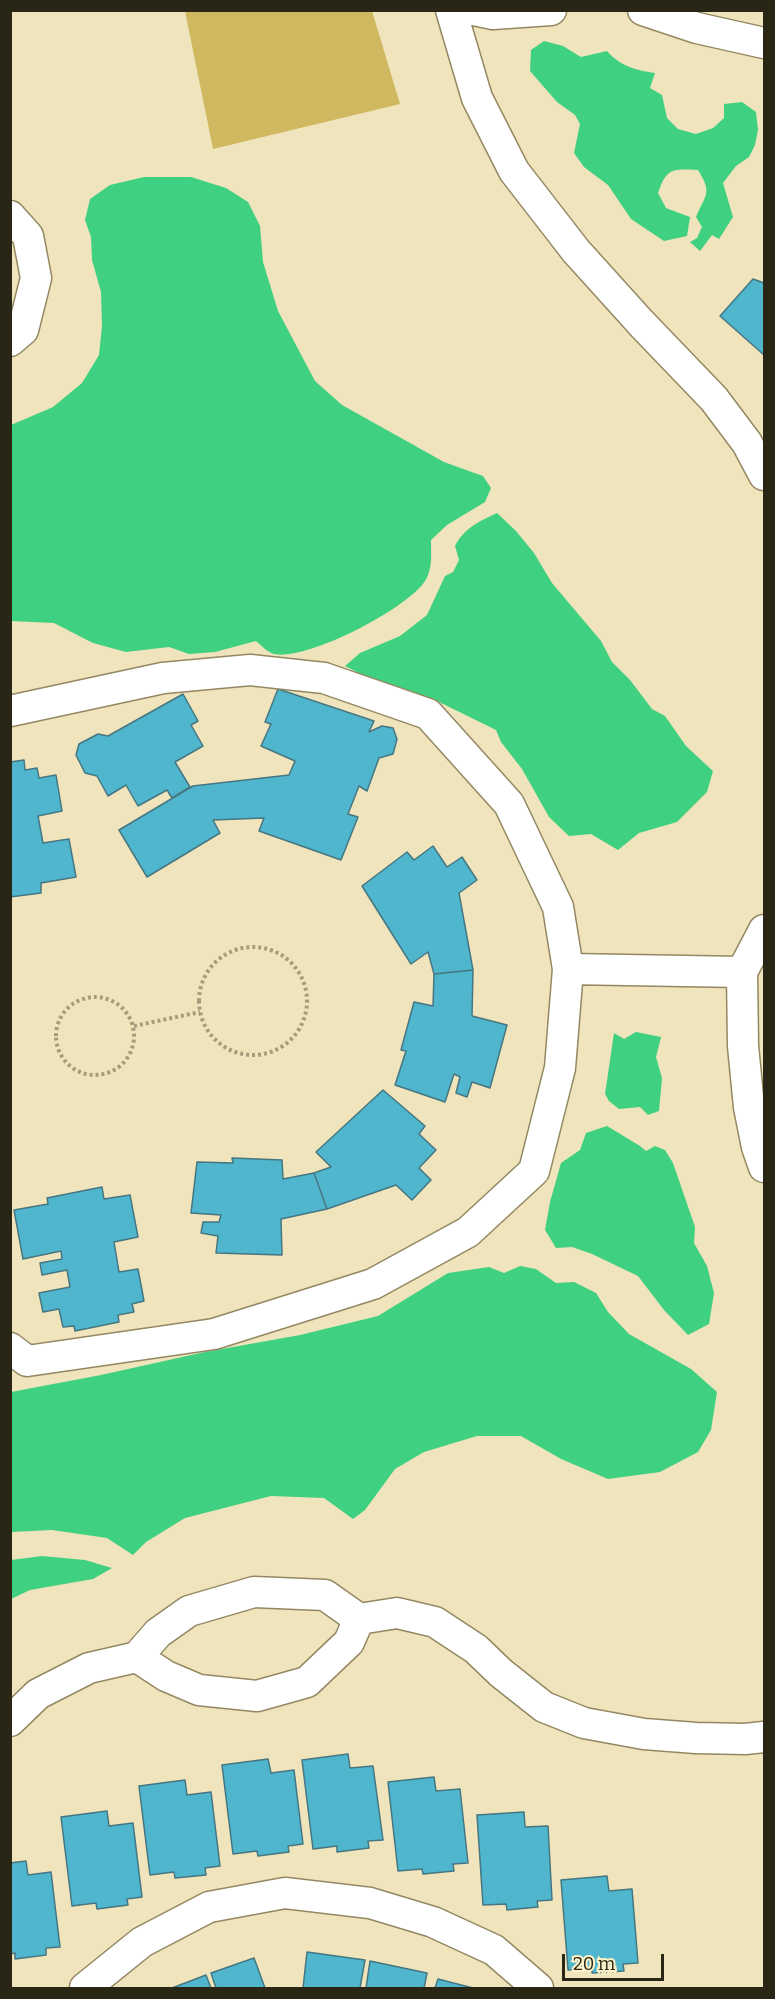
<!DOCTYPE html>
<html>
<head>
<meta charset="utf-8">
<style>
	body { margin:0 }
	#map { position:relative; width:775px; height:1999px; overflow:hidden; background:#efe4bb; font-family:Bitter,serif }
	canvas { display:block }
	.frame { position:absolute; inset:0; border:12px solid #2a2616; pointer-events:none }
	.scale { position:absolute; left:562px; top:1954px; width:102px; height:27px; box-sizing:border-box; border:3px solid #2a2616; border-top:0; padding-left:8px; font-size:18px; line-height:21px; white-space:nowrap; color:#2a2616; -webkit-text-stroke:4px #fdf1c8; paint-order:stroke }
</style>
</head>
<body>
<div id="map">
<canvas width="775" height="1999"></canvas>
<div class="frame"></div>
<div class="scale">20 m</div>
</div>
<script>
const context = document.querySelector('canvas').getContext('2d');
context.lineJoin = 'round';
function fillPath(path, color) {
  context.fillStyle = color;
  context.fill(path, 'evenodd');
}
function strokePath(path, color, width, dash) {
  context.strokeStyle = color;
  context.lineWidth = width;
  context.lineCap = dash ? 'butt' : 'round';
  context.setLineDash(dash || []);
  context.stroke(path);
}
const green = new Path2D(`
	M185,11H372L400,104L213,149Z`);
const water = new Path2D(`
	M544,41L563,46L581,57L607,51C620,66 635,70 655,73L650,88L662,95L667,118L678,129L696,134L713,128L724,118V104L742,102L756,112L758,130L755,145L749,157L736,166L723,183L733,217L719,239L712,235L700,251L690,242L697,238L702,227L696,217C705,195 713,194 698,170C673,169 667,167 658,193L666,208L690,217L687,236L664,241L631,219L608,185L584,167L574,153L580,124L575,115L557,102L530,71L531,50Z
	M144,177H191L226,188L248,202L260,226L263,262L278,311L315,381L342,405L444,462L483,476L491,488L485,502L447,525L431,540C431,553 433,569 425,581C407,609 307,661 274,654C268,653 261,645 256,641L215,652L189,654L169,647L126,652L93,643L54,623L11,621V425L53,407L82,383L99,355L102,326L101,292L92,260L91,237L85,220L90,199L110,185Z
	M497,513L516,531L534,553L552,583L601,641L612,662L630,680L652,709L665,716L686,746L713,771L707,792L677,822L639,833L618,850L591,834L569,836L549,817L522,769L501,742L496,730L433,699L406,697L345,666L360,653L400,636L427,615L445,576L453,572L459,560L455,546C464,528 480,521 497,513Z
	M636,1032L661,1037L656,1057L662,1078L659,1111L648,1115L640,1107L619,1109L609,1101L605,1094L614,1033L624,1039Z
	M607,1126L640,1146L646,1151L655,1146L665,1150L673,1163L695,1227L694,1243L707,1266L714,1293L709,1324L688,1335L664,1310L638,1276L592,1254L572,1247L556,1248L545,1230L550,1202L561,1163L580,1150L586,1133Z
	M520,1266L536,1269L556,1283L574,1282L596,1293L608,1312L629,1334L691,1369L717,1392L711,1430L698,1452L660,1472L608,1479L561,1459L521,1436H477L424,1452L395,1469L365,1510L353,1519L324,1498L271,1496L185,1518L146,1542L133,1555L107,1538L52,1530L11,1532V1392L101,1375L205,1352L300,1335L378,1316L448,1273L489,1267L504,1273Z
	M42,1556L85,1560L112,1568L93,1579L30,1590L11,1599V1560Z`);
const building = new Path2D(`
	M753,279L764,283V355L720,316Z
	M278,689L374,721L369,732L382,726L393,728L397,739L393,754L379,758L367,791L359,786L348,814L358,817L341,860L259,831L264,818L213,820L220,833L147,877L119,830L193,786L289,775L295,761L261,746L271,724L265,722Z
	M183,694L198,721L191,725L203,746L175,762L190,787L172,798L167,790L138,806L126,785L108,796L97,776L85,773L76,755L79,744L98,734L108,736Z
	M24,760L25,770L37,768L39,778L56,775L62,811L38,816L43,843L69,839L76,877L41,883V893L10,897V762Z
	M433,846L447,867L462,857L477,880L459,893L473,970L434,974L428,952L411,964L362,886L407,852L414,860Z
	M473,970L472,1016L507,1025L490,1088L472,1082L467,1097L456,1093L460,1077L454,1074L445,1102L395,1085L406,1051L401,1050L414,1002L433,1006L434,974Z
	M383,1090L425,1126L419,1134L436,1150L419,1168L431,1180L412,1200L396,1185L327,1209L314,1173L331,1167L316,1152Z
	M232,1158L282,1160L283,1179L314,1173L327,1209L281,1219L282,1255L216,1253L218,1236L201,1233L203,1222H219L221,1215L191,1213L197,1162L233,1163Z
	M102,1187L104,1199L130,1195L138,1237L114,1242L119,1272L138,1269L144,1301L132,1304L134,1312L118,1315L119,1322L75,1331L74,1326L63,1327L59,1309L43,1312L39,1293L70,1287L67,1270L42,1275L40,1263L62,1259L61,1251L23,1259L14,1210L48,1204L47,1198Z
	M348,1754L350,1768L373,1766L383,1840L368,1841L369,1848L337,1852V1846L313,1849L302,1760Z
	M268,1759L271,1773L294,1770L303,1844L288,1846L289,1852L258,1856L257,1851L233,1854L222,1765Z
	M434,1777L436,1791L460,1789L468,1863L453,1864L454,1871L423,1874L422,1869L398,1871L388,1782Z
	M185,1780L187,1795L211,1792L220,1866L205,1868L206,1875L175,1878L174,1872L150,1875L139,1786Z
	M107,1811L109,1826L133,1823L142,1897L127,1899L128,1905L97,1909L96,1903L72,1906L61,1817Z
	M524,1812L525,1827L548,1826L552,1900L537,1901L538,1907L507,1910L506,1904L483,1905L477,1815Z
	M26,1861L28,1875L51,1872L60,1947L46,1948V1955L15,1959V1953L10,1954V1863Z
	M607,1876L609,1891L632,1889L638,1963L623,1964L624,1971L592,1973V1968L568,1970L561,1880Z
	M307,1952L365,1960L360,1988H303Z
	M254,1958L265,1988H216L211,1973Z
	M370,1961L427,1973L424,1988H366Z
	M206,1975L211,1988H172Z
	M438,1979L473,1988H435Z`);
const path = new Path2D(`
	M199 1001a54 54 0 1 1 108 0a54 54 0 1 1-108 0Z
	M56 1036a39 39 0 1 1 78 0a39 39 0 1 1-78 0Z
	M134,1026L200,1012`);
const minor = new Path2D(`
	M451,10L477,98L514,171L576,251L641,323L714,399L747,443L764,475
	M474,10L493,14L551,10
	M643,10L697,28L764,43
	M10,216L28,236L36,278L23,330L10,341
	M10,711L163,678L250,670L324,678L428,714L509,804L558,907L568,969
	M764,930L742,972L743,1046L749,1107L757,1147L764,1167
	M10,1348L27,1361L214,1334L373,1284L468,1232L534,1171L560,1068L568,969L742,972
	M137,1657L158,1633L189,1611L254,1592L325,1595L359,1619
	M10,1721L38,1694L89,1668L137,1657L166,1676L199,1690L257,1696L307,1682L349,1642L359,1619L397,1613L435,1622L476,1649L501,1673L544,1707L584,1723L644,1734L696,1738L745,1739L764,1737
	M85,1988L142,1942L209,1907L285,1893L370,1903L433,1922L494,1950L538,1988`);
fillPath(green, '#cfb860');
fillPath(water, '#40d081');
fillPath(building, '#4fb6cd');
strokePath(building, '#457681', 1.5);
strokePath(minor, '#938862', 33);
strokePath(path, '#a49c7c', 4, [3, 3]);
strokePath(minor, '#fff', 30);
</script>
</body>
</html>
